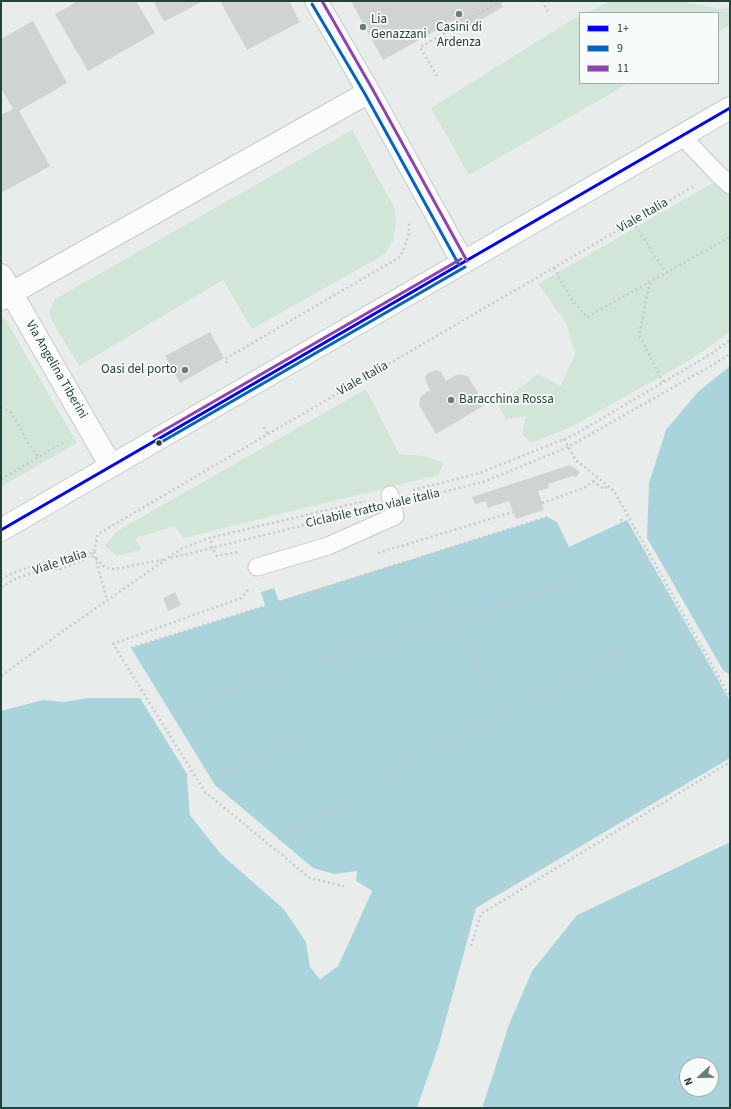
<!DOCTYPE html>
<html>
<head>
<meta charset="utf-8">
<style>
	body { margin:0 }
	#map { position:relative; width:731px; height:1109px; overflow:hidden; background:#e8edeb; font-family:"Source Sans 3",sans-serif }
	canvas { display:block }
	.frame { position:absolute; inset:0; border:2px solid #24423a; pointer-events:none }
	.legend { position:absolute; left:579px; top:12px; width:140px; height:72px; box-sizing:border-box; background:#f7fbf9; border:1px solid #a3b1ad; margin:0; padding:5px 7px; list-style:none; font-size:12px; color:#24423a }
	.legend li { display:flex; align-items:center; gap:8px; height:20px }
	.legend b { width:20px; border:1px solid #a3b1ad }
	.north { position:absolute; left:679px; top:1057px; width:40px; height:40px; box-sizing:border-box; background:#f7fbf9; border:1px solid #a3b1ad; border-radius:50%; rotate:248deg; font-size:11px; font-weight:700; line-height:16px; text-align:center; color:#24423a }
	.north::after { content:''; display:block; margin:auto; width:14px; height:18px; background:#697e78; clip-path:polygon(50% 0,100% 100%,50% 72%,0 100%) }
</style>
</head>
<body>
<div id="map">
<canvas width="731" height="1109"></canvas>
<div class="frame"></div>
<ul class="legend">
<li><b style="height:5px;background:#00f"></b>1+</li>
<li><b style="height:5px;background:#0065bd"></b>9</li>
<li><b style="height:5px;background:#8e44ad"></b>11</li>
</ul>
<div class="north">N</div>
</div>
<script>
const context = document.querySelector('canvas').getContext('2d');
context.lineJoin = 'round';
function fillPath(path, color) {
  context.fillStyle = color;
  context.fill(path, 'evenodd');
}
function strokePath(path, color, width, dash) {
  context.strokeStyle = color;
  context.lineWidth = width;
  context.lineCap = dash ? 'butt' : 'round';
  context.setLineDash(dash || []);
  context.stroke(path);
}
function label(font, color, halo, rows, align = 'center') {
  context.font = font + ' "Source Sans 3",sans-serif';
  context.lineWidth = 3.5;
  context.setLineDash([]);
  context.textBaseline = 'middle';
  context.strokeStyle = halo;
  context.fillStyle = color;
  for (const [text, x, y, turn = 0] of rows) {
    context.save();
    context.translate(x, y);
    context.rotate((+turn || 0) * Math.PI / 180);
    context.textAlign = isNaN(turn) ? turn : align;
    if (halo) context.strokeText(text, 0, 0);
    context.fillText(text, 0, 0);
    context.restore();
  }
}
const green = new Path2D(`
	M611,1H682L720,9L730,8V25L718,32V13H586Z
	M580,16V83H629L469,175L431,108L573,19Z
	M352,130L395,209L396,224L393,241L385,254L252,329L223,280L79,366L51,319L50,310L55,299Z
	M730,173V332L690,360L571,427L531,443L522,434L526,416L506,419L498,405L538,374L561,386L575,354L566,323L538,284Z
	M4,317L77,443L1,487V318Z
	M366,389L399,454L425,456L444,463L438,475L184,538L175,526L135,538L141,550L117,556L105,546L117,531Z`);
const water = new Path2D(`
	M730,366V675L723,670L647,538L649,483L666,430L698,392Z
	M547,517L557,522L569,547L627,520L730,701V758L476,908L439,1045L417,1108H1V711L43,700L63,702L89,698H140L187,774L190,815L221,854L284,909L306,942L310,967L320,979L338,966L372,891L356,881L357,871L334,874L313,868L215,785L131,648L265,606L261,592L274,588L279,601Z
	M730,842V1108H482L509,1024L532,971L577,915L692,860ZM687,1065H711V1089H687Z`);
const pier = new Path2D(`
	M187,774L189,777L192,815L222,853L286,908L308,941L312,966L320,976L337,964L369,891L355,882L356,881L372,891L338,966L320,979L310,967L306,941L284,909L221,854L190,815Z
	M730,840V842L692,860L577,915L532,971L509,1024L482,1108H480L508,1023L531,970L576,913L691,858Z
	M455,992L440,1046L419,1108H417L439,1045L453,994Z`);
const building = new Path2D(`
	M78,1H136L155,33L88,71L55,14Z
	M153,1H203L164,22Z
	M220,1H289L300,22L247,50Z
	M351,1H500L503,7L461,31L455,20L383,60Z
	M33,21L67,83L19,111L50,166L1,193V115L13,109L1,88V39Z
	M210,332L224,358L180,383L165,356Z
	M436,370L441,372L446,381L458,374L468,376L485,405L436,434L419,405L421,396L430,390L426,382L425,377L428,373Z
	M570,465L580,472L576,477L573,476L548,484L549,488L538,491L544,510L516,519L509,501L488,508L486,501L475,504L472,497Z
	M175,592L181,605L168,611L163,598Z`);
const path = new Path2D(`
	M542,1L549,13
	M437,76L420,47L501,1
	M633,222L666,273
	M554,268L572,300L587,317L730,237
	M650,282L639,335L663,382
	M227,363L225,359L400,257C405,246 410,236 409,223
	M1,407L10,412L18,425L28,443L38,457
	M264,427L268,434
	M564,439L576,460L614,491L730,697
	M1,479L66,441
	M593,481L604,489L608,486
	M413,490L480,473L572,436L711,354L730,340
	M415,499L483,482L568,447L716,363L730,354
	M542,503L584,488L597,478
	M547,517L418,558L450,620L504,712L624,650
	M621,519L730,717
	M211,541L212,547L217,556L238,552
	M94,552L107,600
	M378,553L513,512
	M171,558L309,524
	M1,579L13,573L47,561L56,569H62L91,556L95,557C104,565 101,568 115,569L166,559
	M1,587L17,578L94,552L98,534L268,434L696,185
	M248,590L241,598L113,644L205,792L310,878L344,886
	M279,602L408,561
	M131,648L265,606
	M320,663L450,620L574,582
	M1,676L56,636L168,558L181,549L209,538L365,501
	M171,713L286,674
	M392,770L504,712
	M211,778L321,732
	M278,839L360,798
	M461,935L467,910L705,765
	M471,946L481,914L730,762`);
const service = new Path2D(`
	M682,136L717,173L730,185
	M257,567L328,546L395,516L390,495`);
const minor = new Path2D(`
	M316,1L369,92L463,263
	M1,275L111,466
	M1,299L369,92`);
const secondary = new Path2D(`
	M1,530L111,466L730,108`);
const bus1 = new Path2D(`
	M1,530L730,108`);
const bus2 = new Path2D(`
	M312,4L365,94L459,265
	M158,444L465,267`);
const bus3 = new Path2D(`
	M322,1L373,90L467,261
	M154,436L461,259`);
const markers = [
	[459,14,4,"#697e78"],
	[363,27,4,"#697e78"],
	[185,370,4,"#697e78"],
	[451,400,4,"#697e78"],
	[159,443,3.5,"#24423a"]
];
const poiNames = [
	["Lia",371,20],
	["Genazzani",371,35],
	["Casini di",459,28,"center"],
	["Ardenza",459,43,"center"],
	["Oasi del porto",177,370,"right"],
	["Baracchina Rossa",459,400]
];
const streetNames = [
	["Viale Italia",643,216,-30],
	["Via Angelina Tiberini",56,370,60],
	["Viale Italia",363,379,-30],
	["Ciclabile tratto viale italia",373,509,-13],
	["Viale Italia",60,563,-19]
];
fillPath(green, '#d1e6d8');
fillPath(water, '#a9d4db');
fillPath(pier, '#e8edeb');
fillPath(building, '#cfd4d2');
strokePath(service, '#c5cac8', 19);
strokePath(minor, '#c5cac8', 24);
strokePath(secondary, '#c3cbc8', 24);
strokePath(path, '#c3ccca', 2.5, [2, 3]);
strokePath(service, '#fcfcfc', 17);
strokePath(minor, '#fcfcfc', 22);
strokePath(secondary, '#fcfcfc', 22);
strokePath(bus1, '#00f', 3);
strokePath(bus2, '#0065bd', 3);
strokePath(bus3, '#8e44ad', 3);
for (const [x, y, r, color] of markers) {
  const dot = new Path2D();
  dot.arc(x, y, r, 0, 2 * Math.PI);
  context.fillStyle = color;
  context.fill(dot);
  strokePath(dot, '#f7fbf9', 1.5);
}
label('13px', '#24423a', '#f7fbf9', poiNames, 'left');
label('13px', '#24423a', '#f7fbf9', streetNames);
</script>
</body>
</html>
